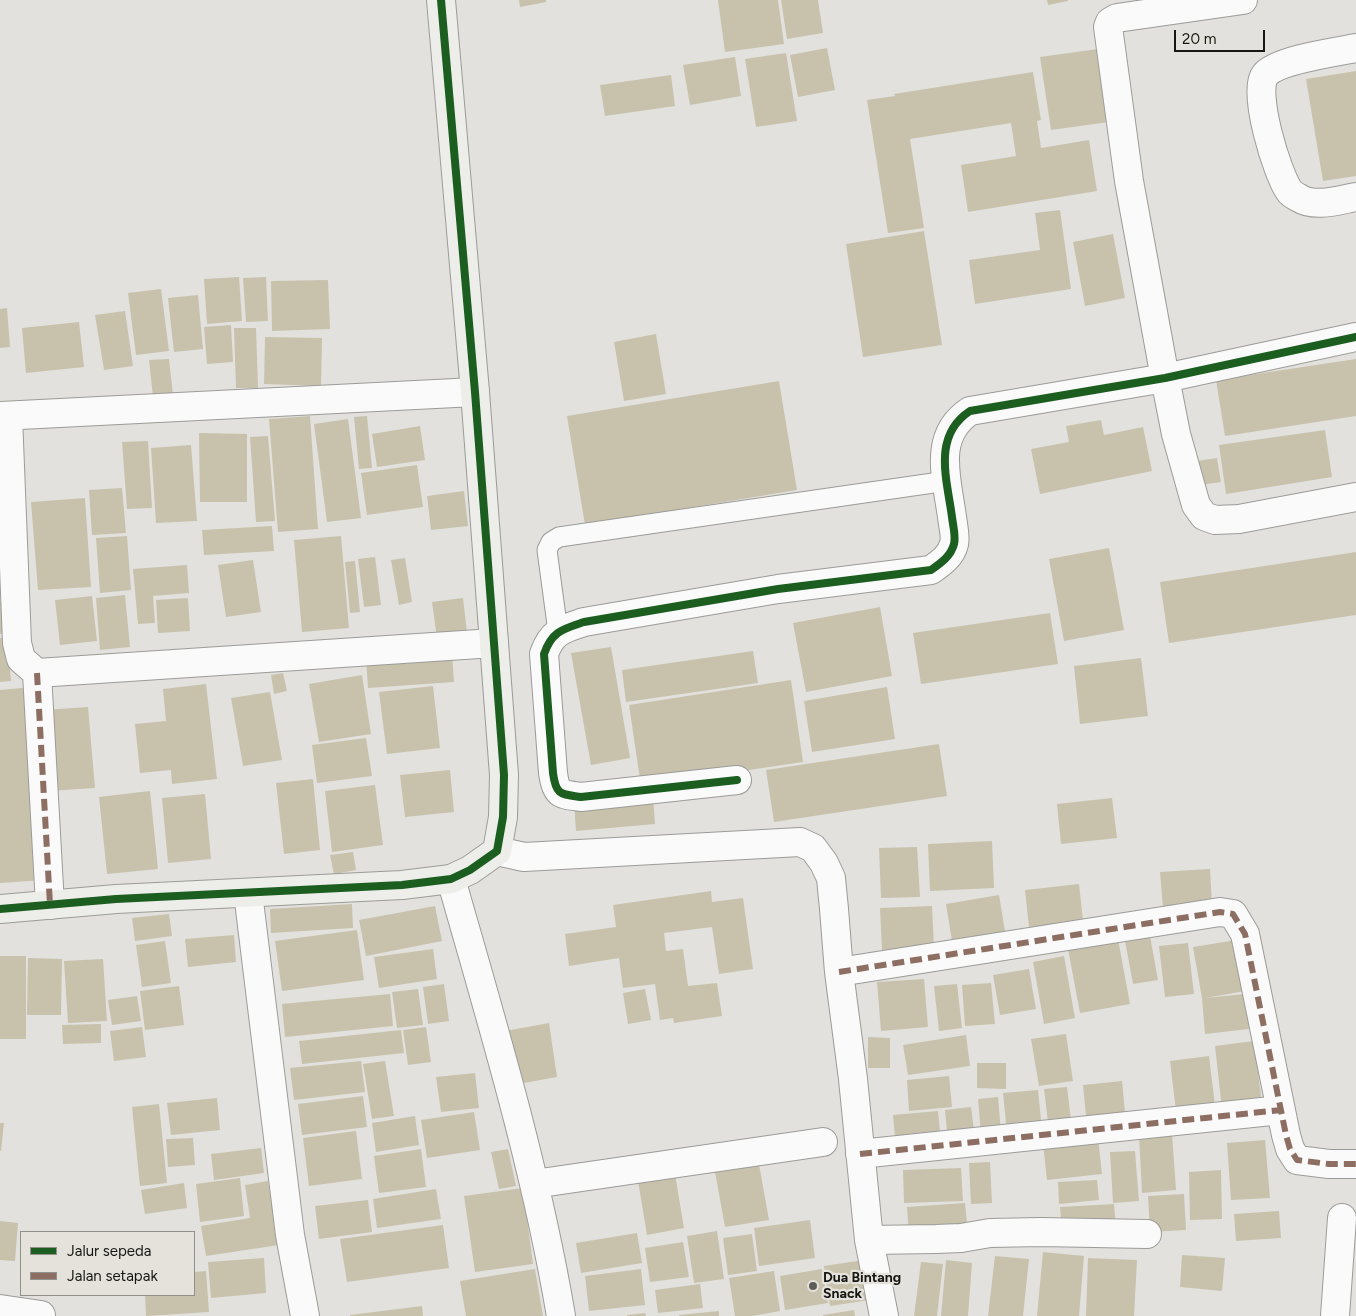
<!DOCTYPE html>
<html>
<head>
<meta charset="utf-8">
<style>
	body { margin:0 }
	#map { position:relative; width:1356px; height:1316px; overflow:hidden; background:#e2e1dd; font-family:Figtree,sans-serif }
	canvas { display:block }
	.legend { position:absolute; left:20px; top:1231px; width:175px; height:65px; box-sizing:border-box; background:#e4e2db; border:1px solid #92908b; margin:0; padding:6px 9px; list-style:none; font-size:15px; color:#161613 }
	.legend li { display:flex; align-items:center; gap:10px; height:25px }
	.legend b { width:25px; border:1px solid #92908b }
	.scale { position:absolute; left:1174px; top:30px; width:91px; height:22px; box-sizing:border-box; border:2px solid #161613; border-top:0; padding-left:6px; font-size:15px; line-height:18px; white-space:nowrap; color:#161613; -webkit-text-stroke:4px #e4e2db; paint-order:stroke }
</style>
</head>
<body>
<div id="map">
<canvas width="1356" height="1316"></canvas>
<ul class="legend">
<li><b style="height:6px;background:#1b5e20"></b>Jalur sepeda</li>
<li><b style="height:6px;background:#8d6e63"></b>Jalan setapak</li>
</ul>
<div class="scale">20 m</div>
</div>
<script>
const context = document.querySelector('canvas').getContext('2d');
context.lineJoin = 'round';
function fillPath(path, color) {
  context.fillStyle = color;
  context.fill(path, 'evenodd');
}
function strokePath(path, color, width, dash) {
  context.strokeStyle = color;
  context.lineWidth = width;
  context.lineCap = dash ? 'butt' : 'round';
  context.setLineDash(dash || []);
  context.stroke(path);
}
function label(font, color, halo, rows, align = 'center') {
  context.font = font + ' Figtree,sans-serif';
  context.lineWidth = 4.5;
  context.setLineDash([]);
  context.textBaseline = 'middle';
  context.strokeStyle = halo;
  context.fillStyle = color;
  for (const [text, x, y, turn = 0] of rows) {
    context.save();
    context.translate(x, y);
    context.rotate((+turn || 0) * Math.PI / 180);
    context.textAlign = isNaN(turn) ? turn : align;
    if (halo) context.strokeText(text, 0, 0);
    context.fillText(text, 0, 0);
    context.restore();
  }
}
const building = new Path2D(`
	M519,0H546V2L520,7Z
	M718,0H778L784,44L725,52Z
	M781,0H818L823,33L787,39Z
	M1047,0H1068V1L1048,5Z
	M827,48L835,90L798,97L790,55Z
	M1105,48L1116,121L1051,130L1040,57Z
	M786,53L797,121L756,127L745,59Z
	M735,57L741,96L690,105L683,65Z
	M1356,71V176L1323,181L1306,79Z
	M1033,72L1041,120L1037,121L1041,148L1089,140L1097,191L968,212L961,165L1016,156L1011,123L910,139L924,228L888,233L867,100L895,96L894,94Z
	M671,75L675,106L605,116L600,85Z
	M1060,210L1071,289L975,304L969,260L1040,250L1035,213Z
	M924,231L942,345L863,357L846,244Z
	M1113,234L1125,298L1085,306L1073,242Z
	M239,277L242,321L207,324L204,279Z
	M266,277L268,321L246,322L243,278Z
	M328,280L330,329L272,331L271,281Z
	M161,289L169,351L136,355L128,293Z
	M198,295L203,349L174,352L168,298Z
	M7,308L10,347L0,348V309Z
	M125,311L133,366L104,370L95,315Z
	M79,322L84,367L26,373L22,328Z
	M231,325L233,362L207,364L204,327Z
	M234,328H256L258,388H236Z
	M656,334L666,394L624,401L614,342Z
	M265,337L322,338L321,386L264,384Z
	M169,359L173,395L153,397L149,360Z
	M1356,359V416L1225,436L1216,380Z
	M779,381L797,490L585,525L567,416Z
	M310,416L318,529L278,532L269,419Z
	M367,416L372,468L359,469L354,417Z
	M348,419L361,518L327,522L314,424Z
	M1101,420L1104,435L1143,427L1152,471L1040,494L1031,449L1069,442L1066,426Z
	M420,426L425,460L377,467L372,434Z
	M1325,430L1332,477L1226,494L1219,445Z
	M199,433L247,434V502H200Z
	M268,436L275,521L256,522L250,437Z
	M148,441L152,508L127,509L122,442Z
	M191,445L197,521L156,523L151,448Z
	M1217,458L1221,482L1201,485L1197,461Z
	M417,465L423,507L367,515L361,473Z
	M122,488L126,533L92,535L89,490Z
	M464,491L468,526L431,530L427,496Z
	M85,498L91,587L38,590L31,502Z
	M272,526L274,551L204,555L202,530Z
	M127,536L131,590L100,593L96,538Z
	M341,536L349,628L302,632L294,540Z
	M1109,548L1124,630L1064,641L1049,559Z
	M1356,552V615L1169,643L1160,582Z
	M375,557L381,605L364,607L358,559Z
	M405,558L412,602L399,605L391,560Z
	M253,560L261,612L226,617L218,565Z
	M355,561L360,612L350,613L345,562Z
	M187,565L189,593L153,596L155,623L138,624L133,569Z
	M125,595L130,647L100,650L96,598Z
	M92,596L97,641L60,645L55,600Z
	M188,598L190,631L158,633L156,600Z
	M463,598L467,633L437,638L432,602Z
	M0,602H1L5,634H0Z
	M880,607L892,676L806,692L793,623Z
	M1050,613L1058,664L921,684L913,633Z
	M0,638H7L11,681L0,682Z
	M611,647L630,758L591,765L571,653Z
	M753,651L758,683L626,702L622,670Z
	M452,653L454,682L368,688L366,659Z
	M1141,658L1148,716L1080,724L1074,666Z
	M283,673L287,691L274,694L271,675Z
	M362,675L371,734L319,742L309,684Z
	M791,680L803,762L641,786L629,705Z
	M206,684L217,779L172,784L171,770L140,773L135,724L166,721L163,689Z
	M433,686L440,748L387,754L379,692Z
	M32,687L44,880L0,883V690Z
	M887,687L895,739L812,752L804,701Z
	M270,692L282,760L243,766L231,698Z
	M88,707L95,788L49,791L43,710Z
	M366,738L372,776L317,783L312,745Z
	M939,744L947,796L774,822L766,770Z
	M450,770L454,812L405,817L400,775Z
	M313,779L320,850L284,854L276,783Z
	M375,785L383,845L332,852L325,791Z
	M150,791L158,869L107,874L99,797Z
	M205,794L211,859L168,863L162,798Z
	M653,796L655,824L576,831L574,802Z
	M1112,798L1117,838L1061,844L1057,804Z
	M992,841L994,888L930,891L928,844Z
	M917,847L920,897L881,898L879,848Z
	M353,852L356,870L334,874L330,855Z
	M1210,869L1212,905L1163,908L1160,872Z
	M1079,884L1083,921L1029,927L1025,890Z
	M711,891L712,902L743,898L753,969L719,974L712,927L664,933L666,951L683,949L688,986L717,983L722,1016L674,1023L673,1018L660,1020L655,984L623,988L619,958L569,966L565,934L616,927L613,905Z
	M999,895L1005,931L952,941L946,904Z
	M352,904L353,928L271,933L270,909Z
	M435,906L442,941L366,956L359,920Z
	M932,906L934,947L882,950L880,908Z
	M169,914L172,936L135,941L132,918Z
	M357,930L364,980L282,991L275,941Z
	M234,935L236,962L188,967L185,939Z
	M1150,936L1158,980L1133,984L1125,941Z
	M1118,939L1130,1004L1080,1013L1068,949Z
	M1242,939L1251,990L1205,998L1245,994L1249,1029L1205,1034L1202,998L1193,947Z
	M165,941L171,983L142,987L136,945Z
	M1188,943L1194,994L1165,997L1159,946Z
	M433,949L437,979L379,988L374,957Z
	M0,956H26V1039H0Z
	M1064,956L1075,1018L1044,1024L1033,962Z
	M28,958L62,959L61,1015H27Z
	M103,959L107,1021L68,1023L64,961Z
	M1029,969L1036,1009L1000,1015L993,975Z
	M924,979L928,1027L881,1031L877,982Z
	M991,983L995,1024L965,1026L962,985Z
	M444,984L449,1021L428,1024L423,987Z
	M957,984L962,1028L939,1031L934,986Z
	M179,986L184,1025L145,1030L140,991Z
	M418,989L423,1025L397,1028L392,992Z
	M645,989L651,1020L628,1024L623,993Z
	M390,994L393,1026L285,1037L282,1004Z
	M137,996L141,1021L112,1025L108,1000Z
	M549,1023L557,1077L513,1085L505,1031Z
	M101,1024V1043L63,1044L62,1025Z
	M142,1027L146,1057L114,1061L110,1031Z
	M426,1027L431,1062L408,1065L403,1030Z
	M401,1030L404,1053L302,1064L299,1041Z
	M1066,1034L1073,1081L1039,1086L1031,1039Z
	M966,1035L970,1066L908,1075L903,1045Z
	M868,1037L890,1038V1068H868Z
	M1254,1041L1262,1104L1222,1109L1215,1046Z
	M1209,1056L1215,1106L1176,1111L1170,1061Z
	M361,1061L365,1092L294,1100L290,1068Z
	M385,1061L394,1116L372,1119L363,1064Z
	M977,1063H1006V1089L977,1088Z
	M475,1073L479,1108L441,1112L436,1077Z
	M949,1076L952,1107L909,1111L907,1080Z
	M1122,1081L1125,1112L1086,1116L1083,1085Z
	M1067,1087L1072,1128L1049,1130L1044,1089Z
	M1038,1090L1042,1130L1007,1133L1003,1093Z
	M363,1096L367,1127L302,1135L298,1104Z
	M998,1097L1001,1132L981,1134L978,1099Z
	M217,1098L220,1130L171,1135L167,1103Z
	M159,1104L167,1183L140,1186L132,1107Z
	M971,1107L975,1138L948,1141L945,1110Z
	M938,1111L941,1142L896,1147L893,1115Z
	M474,1112L480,1150L427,1158L421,1120Z
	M415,1116L419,1145L376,1152L372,1123Z
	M0,1123H4L1,1151H0Z
	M356,1131L362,1179L309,1186L303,1138Z
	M1172,1133L1176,1190L1142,1193L1139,1135Z
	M193,1138L195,1165L168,1167L166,1139Z
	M1098,1138L1102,1174L1047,1180L1043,1144Z
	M1265,1140L1270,1198L1231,1200L1227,1143Z
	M261,1148L264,1173L214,1180L211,1154Z
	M421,1149L426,1187L379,1193L374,1156Z
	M508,1149L516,1186L499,1189L491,1152Z
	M1135,1151L1139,1201L1113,1203L1110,1152Z
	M757,1153L769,1220L725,1227L713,1161Z
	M990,1162L992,1203L971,1204L969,1163Z
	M961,1168L963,1201L904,1203L903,1170Z
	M1221,1170L1222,1219L1190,1220L1189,1172Z
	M675,1174L684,1228L647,1235L638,1181Z
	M240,1178L244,1216L200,1222L196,1184Z
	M1097,1180L1099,1200L1059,1204L1058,1182Z
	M268,1181L279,1245L206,1256L201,1226L250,1218L245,1185Z
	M184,1183L187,1208L145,1214L141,1190Z
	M523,1188L533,1264L475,1272L464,1196Z
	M436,1189L441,1219L377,1228L373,1199Z
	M1184,1194L1186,1230L1150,1232L1148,1196Z
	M368,1200L372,1232L319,1239L315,1206Z
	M965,1203L968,1233L909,1236L907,1207Z
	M1114,1204L1116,1227L1062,1230L1060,1207Z
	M1279,1211L1281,1238L1236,1241L1234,1214Z
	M810,1220L815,1258L759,1266L754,1228Z
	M0,1221L18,1223L15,1261L0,1260Z
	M443,1225L449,1268L347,1282L340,1239Z
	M717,1231L724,1279L694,1283L687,1236Z
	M637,1233L642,1263L581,1273L576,1243Z
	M752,1234L757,1271L728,1275L723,1238Z
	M683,1242L689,1277L650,1282L645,1248Z
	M1043,1252L1084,1256L1079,1316H1037Z
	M1182,1255L1225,1258L1222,1291L1180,1287Z
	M995,1256L1029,1259L1023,1316H988Z
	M264,1258L266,1293L211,1298L208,1262Z
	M1088,1258L1137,1260L1134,1316H1086Z
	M864,1260L870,1300L830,1306L824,1266Z
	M946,1260L972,1263L968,1316H941Z
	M921,1262L943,1264L937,1316H914Z
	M535,1269L543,1316H466L460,1281Z
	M641,1269L645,1305L589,1311L585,1276Z
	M822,1269L828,1303L785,1310L780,1276Z
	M206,1271L209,1312L146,1316L145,1295H194V1272Z
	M774,1271L780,1311L752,1316H735L729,1278Z
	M700,1284L703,1308L658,1313L655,1290Z
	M422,1306L423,1316H350V1315Z
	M854,1310L855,1316H823V1315Z
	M719,1311V1316H679V1315Z
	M645,1313L646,1316H627V1315Z`);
const lane = new Path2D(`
	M558,632L547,550L551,542L559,537L947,481`);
const street = new Path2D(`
	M1243,0L1117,18L1110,22L1108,27L1129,181L1165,378L1176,434L1196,505L1204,516L1215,520L1239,519L1356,497
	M1356,48C1336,52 1277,60 1265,75C1252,91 1277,175 1290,192C1292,194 1297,197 1299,198C1315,208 1339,200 1356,197
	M0,416L475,392
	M8,416L17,643L21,659L37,673L494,643
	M37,673L50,905
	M737,780L581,797C561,794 556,796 553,773L544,654C552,631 563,629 584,622L778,589L931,570C941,563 951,556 954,544C956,536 953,526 952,517C947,479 932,436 970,411L1165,378L1356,337
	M497,851L524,857L800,842L813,848L824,863L831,878L834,909L839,972L853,1079L869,1240L884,1316
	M451,879C492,1023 536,1168 561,1316
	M248,893L290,1235L305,1316
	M839,972L1220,912L1233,914L1245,934L1286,1135L1290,1149L1297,1160L1329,1164H1356
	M860,1154L1281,1110
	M534,1184L823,1142
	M869,1240L936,1239L961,1238L990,1233L1041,1232L1147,1234
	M0,1309L41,1315
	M1335,1316L1342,1218`);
const secondary = new Path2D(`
	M0,909L116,899L402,885L451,879L470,870L497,851L503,817L504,775L475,392L441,0`);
const quiet = new Path2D(`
	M37,673L50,905
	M839,972L1220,912L1233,914L1245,934L1286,1135L1290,1149L1297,1160L1329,1164H1356
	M860,1154L1281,1110`);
const cycleway = new Path2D(`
	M737,780L581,797C561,794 556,796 553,773L544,654C552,631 563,629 584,622L778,589L931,570C941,563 951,556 954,544C956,536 953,526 952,517C947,479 932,436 970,411L1165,378L1356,337
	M0,909L116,899L402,885L451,879L470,870L497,851L503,817L504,775L475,392L441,0`);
const markers = [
	[813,1286,5,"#5d5d5a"]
];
const poiNames = [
	["Dua Bintang",823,1278],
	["Snack",823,1294]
];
fillPath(building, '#c8c2ad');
strokePath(lane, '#9b9b98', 21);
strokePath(street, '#9b9b98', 30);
strokePath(secondary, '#9b9b98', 30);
strokePath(lane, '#fbfafa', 19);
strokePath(street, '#fbfafa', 28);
strokePath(secondary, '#ededea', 28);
strokePath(quiet, '#8d6e63', 6, [12, 6]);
strokePath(cycleway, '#1b5e20', 8);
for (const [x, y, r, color] of markers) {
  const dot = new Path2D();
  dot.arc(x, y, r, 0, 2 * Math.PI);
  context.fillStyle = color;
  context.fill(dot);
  strokePath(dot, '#e4e2db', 2);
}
label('bold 14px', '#161613', '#e4e2db', poiNames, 'left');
</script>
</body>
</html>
